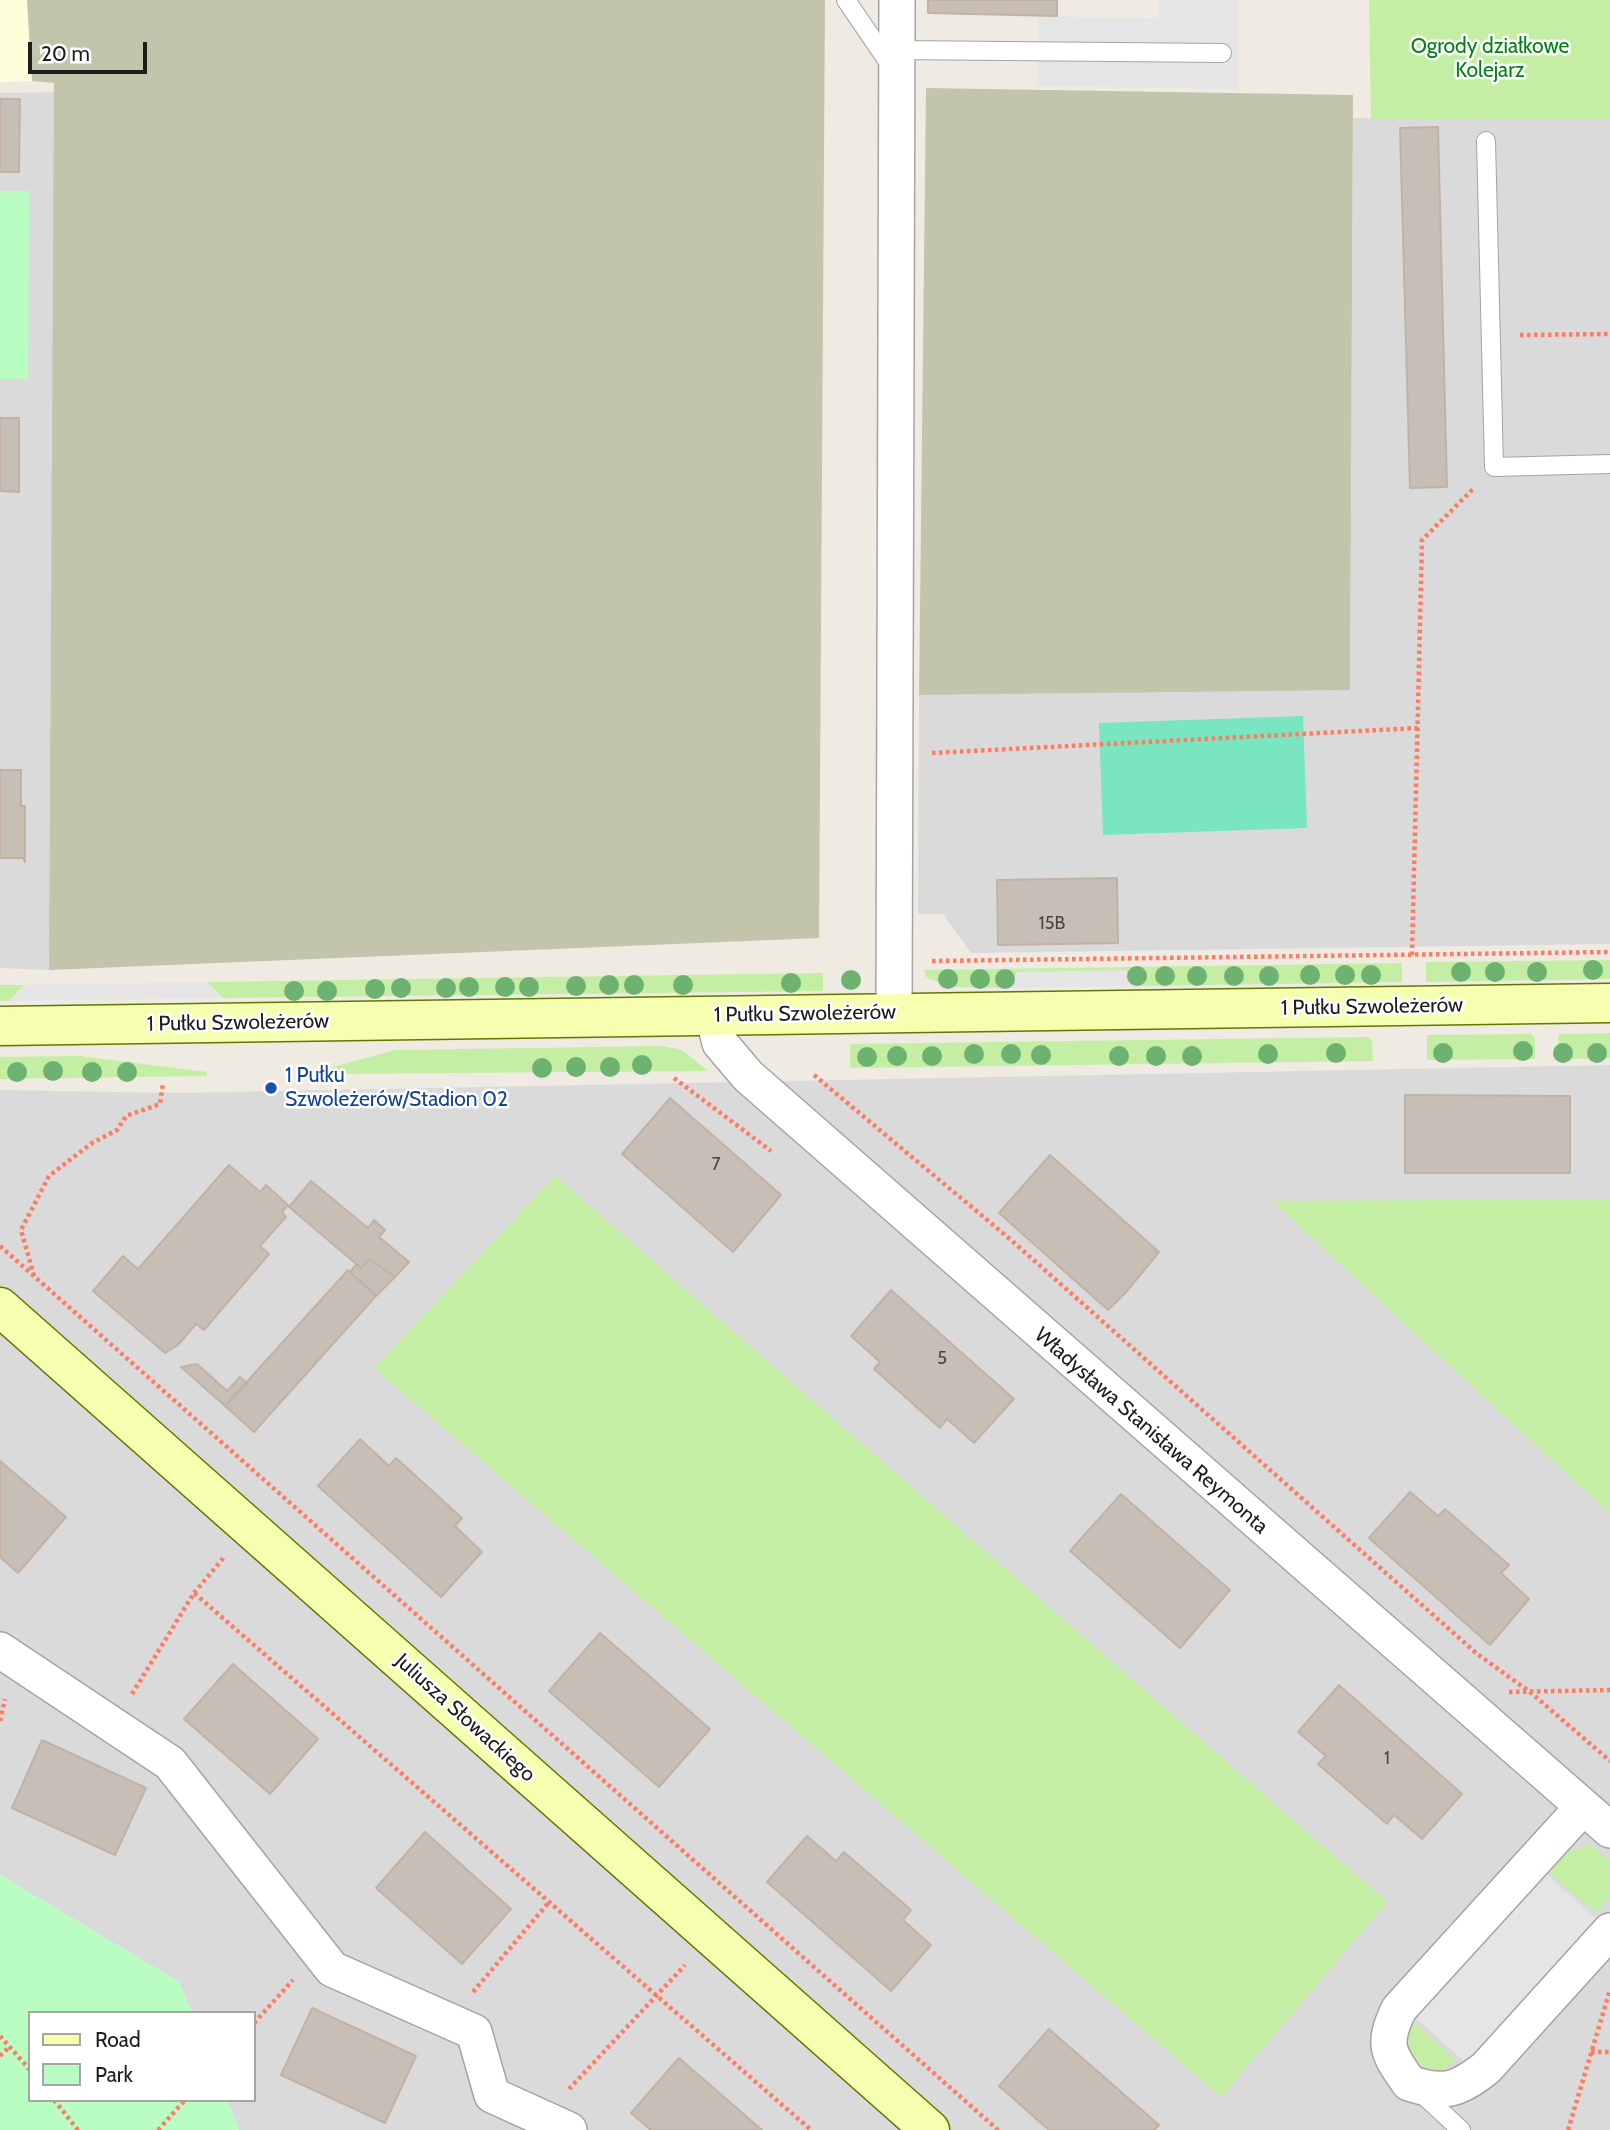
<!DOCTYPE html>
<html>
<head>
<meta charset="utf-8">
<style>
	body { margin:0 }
	#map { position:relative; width:1610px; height:2130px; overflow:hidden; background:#efebe2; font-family:Cabin,sans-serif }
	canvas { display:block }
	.legend { position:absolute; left:28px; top:2011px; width:228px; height:91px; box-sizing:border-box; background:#fff; border:2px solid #a5a5a5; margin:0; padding:9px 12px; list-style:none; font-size:21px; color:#1d1d1d }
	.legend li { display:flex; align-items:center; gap:14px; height:35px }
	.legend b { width:35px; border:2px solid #a5a5a5 }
	.scale { position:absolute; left:28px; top:42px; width:119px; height:32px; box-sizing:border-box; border:4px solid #1d1d1d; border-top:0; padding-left:9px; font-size:21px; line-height:24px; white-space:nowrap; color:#1d1d1d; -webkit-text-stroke:5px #fff; paint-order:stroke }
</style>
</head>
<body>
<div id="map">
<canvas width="1610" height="2130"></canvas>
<ul class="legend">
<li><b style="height:9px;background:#f6feb0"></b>Road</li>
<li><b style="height:19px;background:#bafdc3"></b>Park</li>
</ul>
<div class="scale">20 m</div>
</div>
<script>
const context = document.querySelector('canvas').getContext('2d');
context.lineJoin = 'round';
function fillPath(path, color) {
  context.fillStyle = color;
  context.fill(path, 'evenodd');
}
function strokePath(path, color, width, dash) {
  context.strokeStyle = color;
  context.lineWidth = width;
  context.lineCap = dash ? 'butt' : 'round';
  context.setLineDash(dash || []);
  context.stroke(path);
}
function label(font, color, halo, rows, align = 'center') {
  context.font = font + ' Cabin,sans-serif';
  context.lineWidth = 5;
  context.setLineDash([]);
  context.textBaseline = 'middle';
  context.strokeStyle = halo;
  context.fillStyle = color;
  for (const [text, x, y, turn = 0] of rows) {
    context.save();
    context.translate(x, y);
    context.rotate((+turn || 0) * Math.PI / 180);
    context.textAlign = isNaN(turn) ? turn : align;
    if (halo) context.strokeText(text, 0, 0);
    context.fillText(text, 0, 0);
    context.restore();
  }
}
const residential = new Path2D(`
	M54,92V661L49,970L0,968V93Z
	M1353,118L1610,120V944L971,953L943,914H918L919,695L1350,689Z
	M1610,1065V2130H239L227,2100H254V2013H192L179,1982L0,1875V1090L176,1093Z`);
const education = new Path2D(`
	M0,0H27L32,81L0,82Z`);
const construction = new Path2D(`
	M27,0H825L819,938L49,970L54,83L32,81Z
	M926,88L1353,95L1350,690L919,695Z`);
const grass = new Path2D(`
	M1369,0H1610V120L1371,119Z
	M1610,960V979L1426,982V962Z
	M1402,963V982L1141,986L1130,977H1015L1003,988L949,987L926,977L924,970Z
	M823,973V991L223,998L207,982Z
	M0,985H24L9,1001H0Z
	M1610,1033V1058L1558,1059V1037L1561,1034Z
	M1531,1034L1535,1038V1059L1427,1060V1035Z
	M1368,1037L1372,1040L1373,1061L850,1068V1044Z
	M662,1046L682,1050L708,1071L322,1074V1070L395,1050Z
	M80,1056L207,1072V1076L0,1079V1057Z
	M555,1176L1387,1902L1221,2097L374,1368Z
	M1610,1199V1514L1272,1201Z
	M1591,1845L1610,1861V1897L1596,1913L1547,1871L1566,1851Z
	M1415,2023L1455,2060L1445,2069C1422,2072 1411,2061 1405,2040Z`);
const park = new Path2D(`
	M0,191H29L28,379H0Z
	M0,1875L179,1982L192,2013H30V2100H227L239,2130H0Z`);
const pitch = new Path2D(`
	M1303,716L1307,828L1103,835L1099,723Z`);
const parking = new Path2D(`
	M1159,0H1239L1238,89L1037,86L1039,16L1158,19Z
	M1126,970L1133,982L1141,986L1003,988L1011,982L1017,972Z
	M207,982L223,998L9,1001L24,985Z
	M1542,1870L1599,1921L1468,2065L1411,2014Z`);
const building = new Path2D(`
	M928,0H1057V16L928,13Z
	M0,99H20L19,172H0Z
	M1438,127L1447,487L1410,488L1400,128Z
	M0,418H19V492L0,491Z
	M0,770H21V806H25V862L23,858H0Z
	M1117,878L1118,943L998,945L997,880Z
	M1405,1095L1570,1096V1173H1405Z
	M670,1098L781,1195L733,1252L622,1154Z
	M1050,1155L1159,1252L1127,1291L1108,1310L999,1213Z
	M229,1165L260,1192L266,1185L288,1205L282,1212L286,1217L260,1246L269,1254L204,1330L196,1324L178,1345L165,1353L93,1291L123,1256L138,1269Z
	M311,1181L368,1228L374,1220L385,1230L379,1237L409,1262L395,1277L370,1259L361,1268L289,1207Z
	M370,1259L395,1277L376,1296L350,1272L357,1264L361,1268Z
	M348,1270L376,1296L254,1432L225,1406Z
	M891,1290L1014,1399L974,1443L947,1419L940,1428L874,1369L880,1362L851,1336Z
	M197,1364L227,1391L240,1377L247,1383L225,1406L181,1367Z
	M360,1439L389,1466L396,1458L462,1518L455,1526L482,1552L441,1597L318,1486Z
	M0,1461L66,1517L18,1573L0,1557Z
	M1410,1492L1438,1516L1445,1509L1509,1565L1501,1573L1529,1599L1490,1645L1369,1538Z
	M1121,1494L1230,1590L1180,1648L1070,1551Z
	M600,1633L710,1729L659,1787L549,1691Z
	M233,1664L318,1739L270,1794L184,1719Z
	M1339,1685L1462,1794L1422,1839L1394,1815L1387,1824L1318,1764L1326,1756L1298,1732Z
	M42,1740L146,1788L115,1855L12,1808Z
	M425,1832L511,1909L462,1964L376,1888Z
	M807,1836L836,1861L844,1852L911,1910L903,1920L931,1945L891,1991L767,1882Z
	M312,2008L416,2056L385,2123L281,2075Z
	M1049,2029L1159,2125L1154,2130H1049L999,2086Z
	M679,2058L762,2130H651L631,2113Z`);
const path = new Path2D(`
	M1520,335L1610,334
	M932,753L1418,728
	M1412,955L1422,540L1474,488
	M932,961L1610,952
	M814,1075L1011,1240L1476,1653L1530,1692L1610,1761
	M674,1078L771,1151
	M0,1246L998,2130
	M34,1276L21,1230L49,1176L92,1143L117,1130L126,1116L160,1104L163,1083
	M194,1593L225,1556
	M1509,1692L1610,1690
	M132,1694L194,1593L811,2130
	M0,1721L5,1699
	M473,1992L549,1902
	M254,2023L293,1980
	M0,2036L30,2070
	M1591,2052H1610
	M0,2056L10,2046
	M569,2089L685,1965
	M54,2100L78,2130
	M158,2130L185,2100
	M1568,2130L1610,1990`);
const lane = new Path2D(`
	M846,0L891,66
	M897,50L1222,53
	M1486,141L1494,467L1610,464
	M1420,2092L1461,2130`);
const street = new Path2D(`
	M894,1013L897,0
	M713,1016L720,1043L748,1076L1610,1830
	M0,1650L170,1763L332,1969L474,2032L492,2095L569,2130
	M1583,1807L1399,2009C1382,2044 1387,2052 1409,2083C1444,2095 1458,2090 1486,2068L1610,1931`);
const secondary = new Path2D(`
	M0,1026L1610,1003
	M0,1307L930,2130`);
const trees = [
	[1593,970],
	[1461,972],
	[1495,972],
	[1537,972],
	[1310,975],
	[1345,975],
	[1371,975],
	[1137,976],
	[1165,976],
	[1197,976],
	[1234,976],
	[1269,976],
	[948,979],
	[980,979],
	[1005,979],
	[851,980],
	[791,983],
	[609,985],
	[634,985],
	[683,985],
	[576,986],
	[469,987],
	[505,987],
	[529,987],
	[401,988],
	[446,988],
	[375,989],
	[294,991],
	[327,991],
	[1523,1051],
	[1336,1053],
	[1443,1053],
	[1563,1053],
	[1597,1053],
	[974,1054],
	[1011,1054],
	[1268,1054],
	[1041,1055],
	[897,1056],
	[932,1056],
	[1119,1056],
	[1156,1056],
	[1192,1056],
	[867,1057],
	[642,1065],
	[576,1067],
	[610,1067],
	[542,1068],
	[53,1071],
	[17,1072],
	[92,1072],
	[127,1072]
];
const markers = [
	[271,1088,7,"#1a4fb4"]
];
const numberNames = [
	["15B",1052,924],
	["7",716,1165],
	["5",942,1359],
	["1",1387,1759]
];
const parkNames = [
	["Ogrody działkowe",1490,47],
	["Kolejarz",1490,71]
];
const streetNames = [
	["1 Pułku Szwoleżerów",1372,1007,-1],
	["1 Pułku Szwoleżerów",805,1014,-1],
	["1 Pułku Szwoleżerów",238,1023,-1],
	["Władysława Stanisława Reymonta",1151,1431,41],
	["Juliusza Słowackiego",465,1718,42]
];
const transitNames = [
	["1 Pułku",285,1076],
	["Szwoleżerów/Stadion 02",285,1100]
];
fillPath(residential, '#dbdada');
fillPath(education, '#fdffda');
fillPath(construction, '#c3c4ac');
fillPath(grass, '#c3eea3');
fillPath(park, '#bafdc3');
fillPath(pitch, '#79e5c1');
fillPath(parking, '#e5e5e5');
fillPath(building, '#c7beb5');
strokePath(building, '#c2b2a3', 2);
strokePath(lane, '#a4a4a4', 20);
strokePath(street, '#a4a4a4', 38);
strokePath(secondary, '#637700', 41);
strokePath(path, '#ff7c62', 4.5, [3.5, 3.5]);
strokePath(lane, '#fff', 18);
strokePath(street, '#fff', 35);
strokePath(secondary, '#f6feb0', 38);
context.fillStyle = '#6db271';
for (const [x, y] of trees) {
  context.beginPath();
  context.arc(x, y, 10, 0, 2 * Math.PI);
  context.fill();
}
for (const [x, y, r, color] of markers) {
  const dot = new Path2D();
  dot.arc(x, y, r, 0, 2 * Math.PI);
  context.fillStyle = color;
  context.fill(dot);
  strokePath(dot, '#fff', 2.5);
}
label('18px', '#484543', null, numberNames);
label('21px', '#038315', '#fff', parkNames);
label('21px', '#1d1d1d', '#fff', streetNames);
label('21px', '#164399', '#fff', transitNames, 'left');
</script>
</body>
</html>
